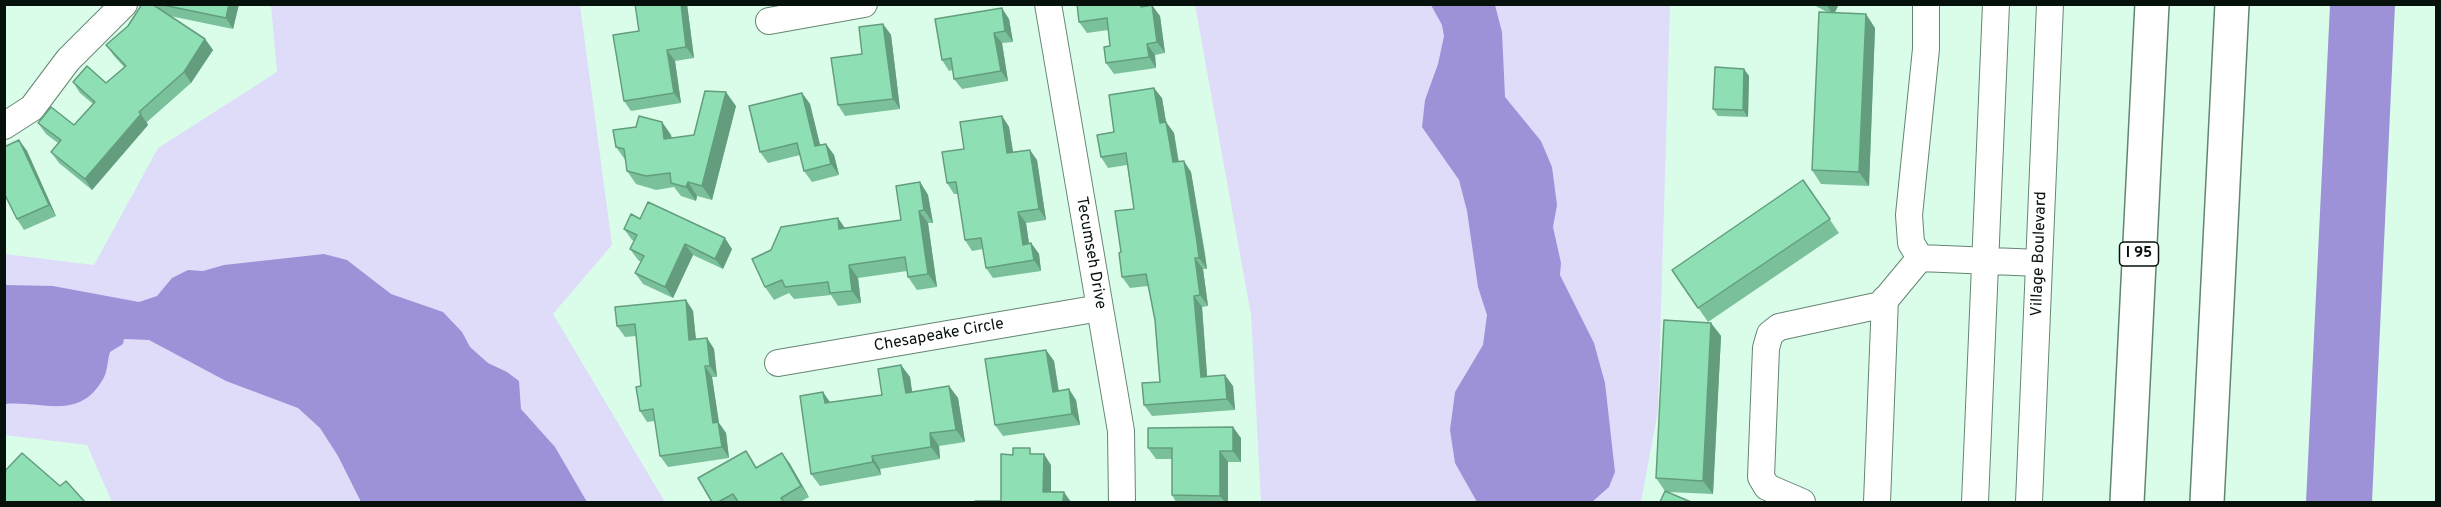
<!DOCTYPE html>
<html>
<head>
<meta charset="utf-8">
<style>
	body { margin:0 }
	#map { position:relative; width:2441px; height:507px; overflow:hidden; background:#dafde9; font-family:Overpass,sans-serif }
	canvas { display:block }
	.frame { position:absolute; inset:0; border:6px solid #05110a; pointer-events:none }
</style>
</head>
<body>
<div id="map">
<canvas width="2441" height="507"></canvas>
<div class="frame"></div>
</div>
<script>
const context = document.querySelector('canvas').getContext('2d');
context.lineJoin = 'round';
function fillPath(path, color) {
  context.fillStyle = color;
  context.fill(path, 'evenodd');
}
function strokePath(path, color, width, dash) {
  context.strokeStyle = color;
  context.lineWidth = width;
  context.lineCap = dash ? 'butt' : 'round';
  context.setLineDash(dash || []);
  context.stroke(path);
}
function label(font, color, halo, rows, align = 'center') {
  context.font = font + ' Overpass,sans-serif';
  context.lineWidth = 4.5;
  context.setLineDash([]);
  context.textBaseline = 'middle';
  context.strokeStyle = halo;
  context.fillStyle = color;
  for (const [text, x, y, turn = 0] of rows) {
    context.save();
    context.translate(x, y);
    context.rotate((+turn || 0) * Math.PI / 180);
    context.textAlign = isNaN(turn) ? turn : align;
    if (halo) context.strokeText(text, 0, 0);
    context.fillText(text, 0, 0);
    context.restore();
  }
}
const green = new Path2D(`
	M271,5H580L612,245L553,314L665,502H112L87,445L5,435V254L94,265L158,148L277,72Z
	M1195,5H1670L1658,411L1641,502H1261L1251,315Z`);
const water = new Path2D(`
	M1431,5H1495L1502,32L1505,97L1541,141L1552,167L1557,205L1553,227L1561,263L1560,275L1594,343L1605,383L1615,472L1609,487L1592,502H1477L1455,463L1450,430L1455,392L1483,345L1487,315L1478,287L1467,211L1459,180L1422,127L1425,100L1438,64L1444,36L1442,25Z
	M2330,5H2395L2372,502H2306Z
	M324,254L347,260L391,294L443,312L462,332L470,347L488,363L507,372L519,381L521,409L555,447L587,502H361L338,456L320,428L298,408L226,381L149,340L124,339L123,344L110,352C107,361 108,371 103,379C79,422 41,400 5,404V285L53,286L139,302L157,296L172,278L188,270L203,271L224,265Z`);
const minor = new Path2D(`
	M1048,4L1121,431L1122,502
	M1926,4V49L1909,215L1911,243L1920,258L2039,263
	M769,21L864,4
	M4,126L32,108L68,60L124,4
	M778,363L1100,308
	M1802,502L1767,487L1761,477L1766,348L1770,334L1779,327L1881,305L1920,258
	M1877,502L1885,299
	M1975,502L1996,4
	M2029,502L2050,4`);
const highway = new Path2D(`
	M2127,502L2152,4
	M2207,502L2232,4`);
const wall = new Path2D(`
	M156,4H239L233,29L170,16L205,39L213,50L191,83L147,122L148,125L92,190L59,163L51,152L58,143L46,134L38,123L74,125L93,104L80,93L73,82L106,83L124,67L114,56L106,45L159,9Z
	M635,4H687L694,58L675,61L681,103L631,111L624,101L639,31Z
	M1147,4V6L1160,16L1165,53L1155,55L1156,68L1114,74L1106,63L1110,46L1108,30L1087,33L1079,22Z
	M1812,4H1839L1835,13L1875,28L1869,186L1821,184L1812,170L1827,12Z
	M1009,19L1013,42L1002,43L1008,81L962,89L954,79L953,70L949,71L942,60Z
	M883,24L891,35L900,109L845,116L838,105Z
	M1744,69L1749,76L1748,117L1718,116L1713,109Z
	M802,93L810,104L820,145L826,144L834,155L839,175L812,182L804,171L800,155L768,163L760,152Z
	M1162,98L1166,122L1174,133L1179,162L1191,172L1205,253L1207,269H1203L1208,306L1202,307L1207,376L1233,386L1235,410L1152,416L1144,405L1160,382L1155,320L1148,286L1130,288L1122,277L1121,252L1134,209L1127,165L1108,168L1101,157L1114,132Z
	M736,106L712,200L697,196L696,201L681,196L674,187L656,190L636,184L627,171L626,161L616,147L636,127L662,122L671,135L672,138L694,135Z
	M1002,116L1009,127L1013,152L1037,160L1046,220L1026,223L1029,244L1031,243L1039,254L1041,271L993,278L986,268L983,249L972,251L965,240L958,194H954L947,183L964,149Z
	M19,140L27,151L56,216L24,230L17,219Z
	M1803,180L1839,233L1708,322L1672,270Z
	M920,182L928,195L933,223H928L937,287L917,290L908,277L907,271L858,278L861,303L838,306L831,295L794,299L789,293L774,300L765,287L901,220Z
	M640,219L732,249L723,269L693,255L673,298L643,284L635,273L641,262L638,260L630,249L634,241L632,240L624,229Z
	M686,300L693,311L696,339L707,338L714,349L717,377H712L719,423L726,433L729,458L668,467L660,456L655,421L647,422L640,411L641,386L636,336L625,337L617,326Z
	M1711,323L1721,336L1713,494L1668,492L1665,491L1656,478Z
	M1046,350L1054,361L1059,391L1076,400L1080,425L1003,436L995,425Z
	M901,365L910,377L912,392L949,386L958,398L965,442L939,446L940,459L880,469L881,475L820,486L811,474L830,403L882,395Z
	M1241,438V462H1228V502H1176L1172,495V459H1156L1148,448Z
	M746,451L757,468L782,453L790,464L809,497L800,502H712Z`);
const shadedWall = new Path2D(`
	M229,4H239L233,29L226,18Z
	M681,4H687L694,58L686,47Z
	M1826,4H1839L1833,15Z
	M1152,5L1160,16L1165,53L1157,42Z
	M1002,8L1009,19L1013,42L1005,31Z
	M1866,14L1875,28L1869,186L1859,172Z
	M883,24L891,35L900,109L893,99Z
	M994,33L1002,43L1008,81L1001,71Z
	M205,39L213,50L191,83L184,72Z
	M1147,44L1155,55L1156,68L1149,57Z
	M667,50L675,61L681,103L674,93Z
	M1744,69L1749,76L1748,117L1743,110Z
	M1154,88L1162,98L1168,134L1160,123Z
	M726,92L736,106L712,200L702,186Z
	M802,93L810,104L823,157L815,146Z
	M141,114L148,125L92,190L85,179Z
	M1002,116L1009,127L1015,164L1007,153Z
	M662,122L671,135L673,152L664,139Z
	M1166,122L1174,133L1180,173L1173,162Z
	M19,140L27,151L56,216L49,205Z
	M826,144L834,155L839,175L831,164Z
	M1030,150L1037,160L1046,220L1039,209Z
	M1184,161L1191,172L1207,269L1199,258Z
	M688,182L697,196L696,201L686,187Z
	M920,182L928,195L933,223L924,210Z
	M919,211L928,223L937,287L928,274Z
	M1018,212L1026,223L1031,256L1023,245Z
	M838,218L847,231L839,229Z
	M725,238L732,249L723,269L715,259Z
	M1031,243L1039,254L1041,271L1034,260Z
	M685,244L693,255L673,298L665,287Z
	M1195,258L1203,269L1208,306L1200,295Z
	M849,265L858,278L861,303L852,291Z
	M1194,296L1202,307L1208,388L1201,377Z
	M686,300L693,311L697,351L689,340Z
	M1711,323L1721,336L1713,494L1703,481Z
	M707,338L714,349L717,377L710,366Z
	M1046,350L1054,361L1060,402L1053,392Z
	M901,365L910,377L914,405L906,393Z
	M705,366L712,377L719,423L726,433L729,458L722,447L713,423Z
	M1225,375L1233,386L1235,410L1227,399Z
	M949,386L958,398L965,442L956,430Z
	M1069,389L1076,400L1080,425L1072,414Z
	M823,392L832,405L825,403Z
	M1233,427L1241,438V462L1233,451Z
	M930,433L939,446L940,459L931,447Z
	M1220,451L1228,462V502H1225L1220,496Z
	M782,453L790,464L809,497L801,486Z
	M1044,454L1051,465V502L1043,492Z
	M872,456L880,469L881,475L873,462Z
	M1064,492L1071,502H1063Z`);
const building = new Path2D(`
	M142,4H152L205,39L184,72L139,112L141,114L85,179L51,152L61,140L38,123L51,107L74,125L95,102L73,82L87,66L106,83L126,66L106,45L128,26Z
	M158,4H229L226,18Z
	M635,4H681L686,47L667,50L674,93L624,101L613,35L639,31Z
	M1077,4H1141V7L1152,5L1157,42L1147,44L1149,57L1106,63L1104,47L1110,46L1107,18L1079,22Z
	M1002,8L1005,31L994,33L1001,71L954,79L951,58L942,60L935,19Z
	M1819,12L1866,14L1859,172L1812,170Z
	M883,24L893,99L838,105L831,58L862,54L859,27Z
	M1715,67L1744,69L1743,110L1713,109Z
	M1154,88L1160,123L1166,122L1173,162L1184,161L1197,242L1199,258H1195L1200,295L1194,296L1201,377L1225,375L1227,399L1144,405L1142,383L1160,382L1155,320L1146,274L1122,277L1119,253L1121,252L1115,211L1134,209L1126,153L1101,157L1097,135L1114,132L1109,95Z
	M705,91L726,92L702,186L688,182L686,187L671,183L670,173L646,176L627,171L624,149L616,147L613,130L636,127L639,116L662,122L664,139L694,135Z
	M802,93L815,146L826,144L831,164L804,171L797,143L760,152L749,106Z
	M1002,116L1007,153L1030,150L1039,209L1018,212L1023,245L1031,243L1034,260L986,268L981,238L965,240L956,182L947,183L942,152L964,149L960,122Z
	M19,140L49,205L17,219L4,193V147Z
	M1803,180L1830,219L1698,308L1672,270Z
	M920,182L924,210L919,211L928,274L908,277L905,257L849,265L852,291L830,293L828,282L785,287L782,280L765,287L752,259L771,250L781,227L838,218L839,229L901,220L896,186Z
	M648,202L725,238L715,259L685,244L665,287L635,273L644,256L630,249L637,235L624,229L631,214L640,219Z
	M686,300L689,340L707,338L710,366H705L713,423L718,422L722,447L660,456L653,409L640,411L636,387L641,386L635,324L617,326L615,307Z
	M1664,320L1711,323L1703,481L1656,478Z
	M1046,350L1053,392L1069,389L1072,414L995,425L985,359Z
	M901,365L906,393L949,386L956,430L930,433L931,447L872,456L873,462L811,474L800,396L823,392L825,403L882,395L878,369Z
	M1233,427V451H1220V496L1172,495V448H1148V428Z
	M1013,448H1030V454H1044L1043,492H1064L1063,502H975V501H1001V454L1013,455Z
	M746,451L756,468L782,453L801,486L781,498L784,502H738L733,494L718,502H712L698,478Z
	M22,453L60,486L66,481L85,502H4V472Z
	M1665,491L1691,502H1660Z`);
const shields = [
	[2139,254,39]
];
const shieldNames = [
	["I 95",2139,254]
];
const streetNames = [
	["Tecumseh Drive",1090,253,80],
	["Village Boulevard",2040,254,-88],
	["Chesapeake Circle",939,336,-10]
];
fillPath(green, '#dfdcfa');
fillPath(water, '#9d92d8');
strokePath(minor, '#658573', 28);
strokePath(highway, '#658573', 36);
strokePath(minor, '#fff', 26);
strokePath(highway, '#fff', 33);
fillPath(wall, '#7ac19b');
fillPath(shadedWall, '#639d7e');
fillPath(building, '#8ee0b4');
strokePath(building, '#639d7e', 1.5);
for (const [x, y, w] of shields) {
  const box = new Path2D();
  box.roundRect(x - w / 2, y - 12, w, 24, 4.5);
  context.fillStyle = '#fff';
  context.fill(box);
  strokePath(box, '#05110a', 1.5);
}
label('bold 15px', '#05110a', null, shieldNames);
label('16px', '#05110a', '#fff', streetNames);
</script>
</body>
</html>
